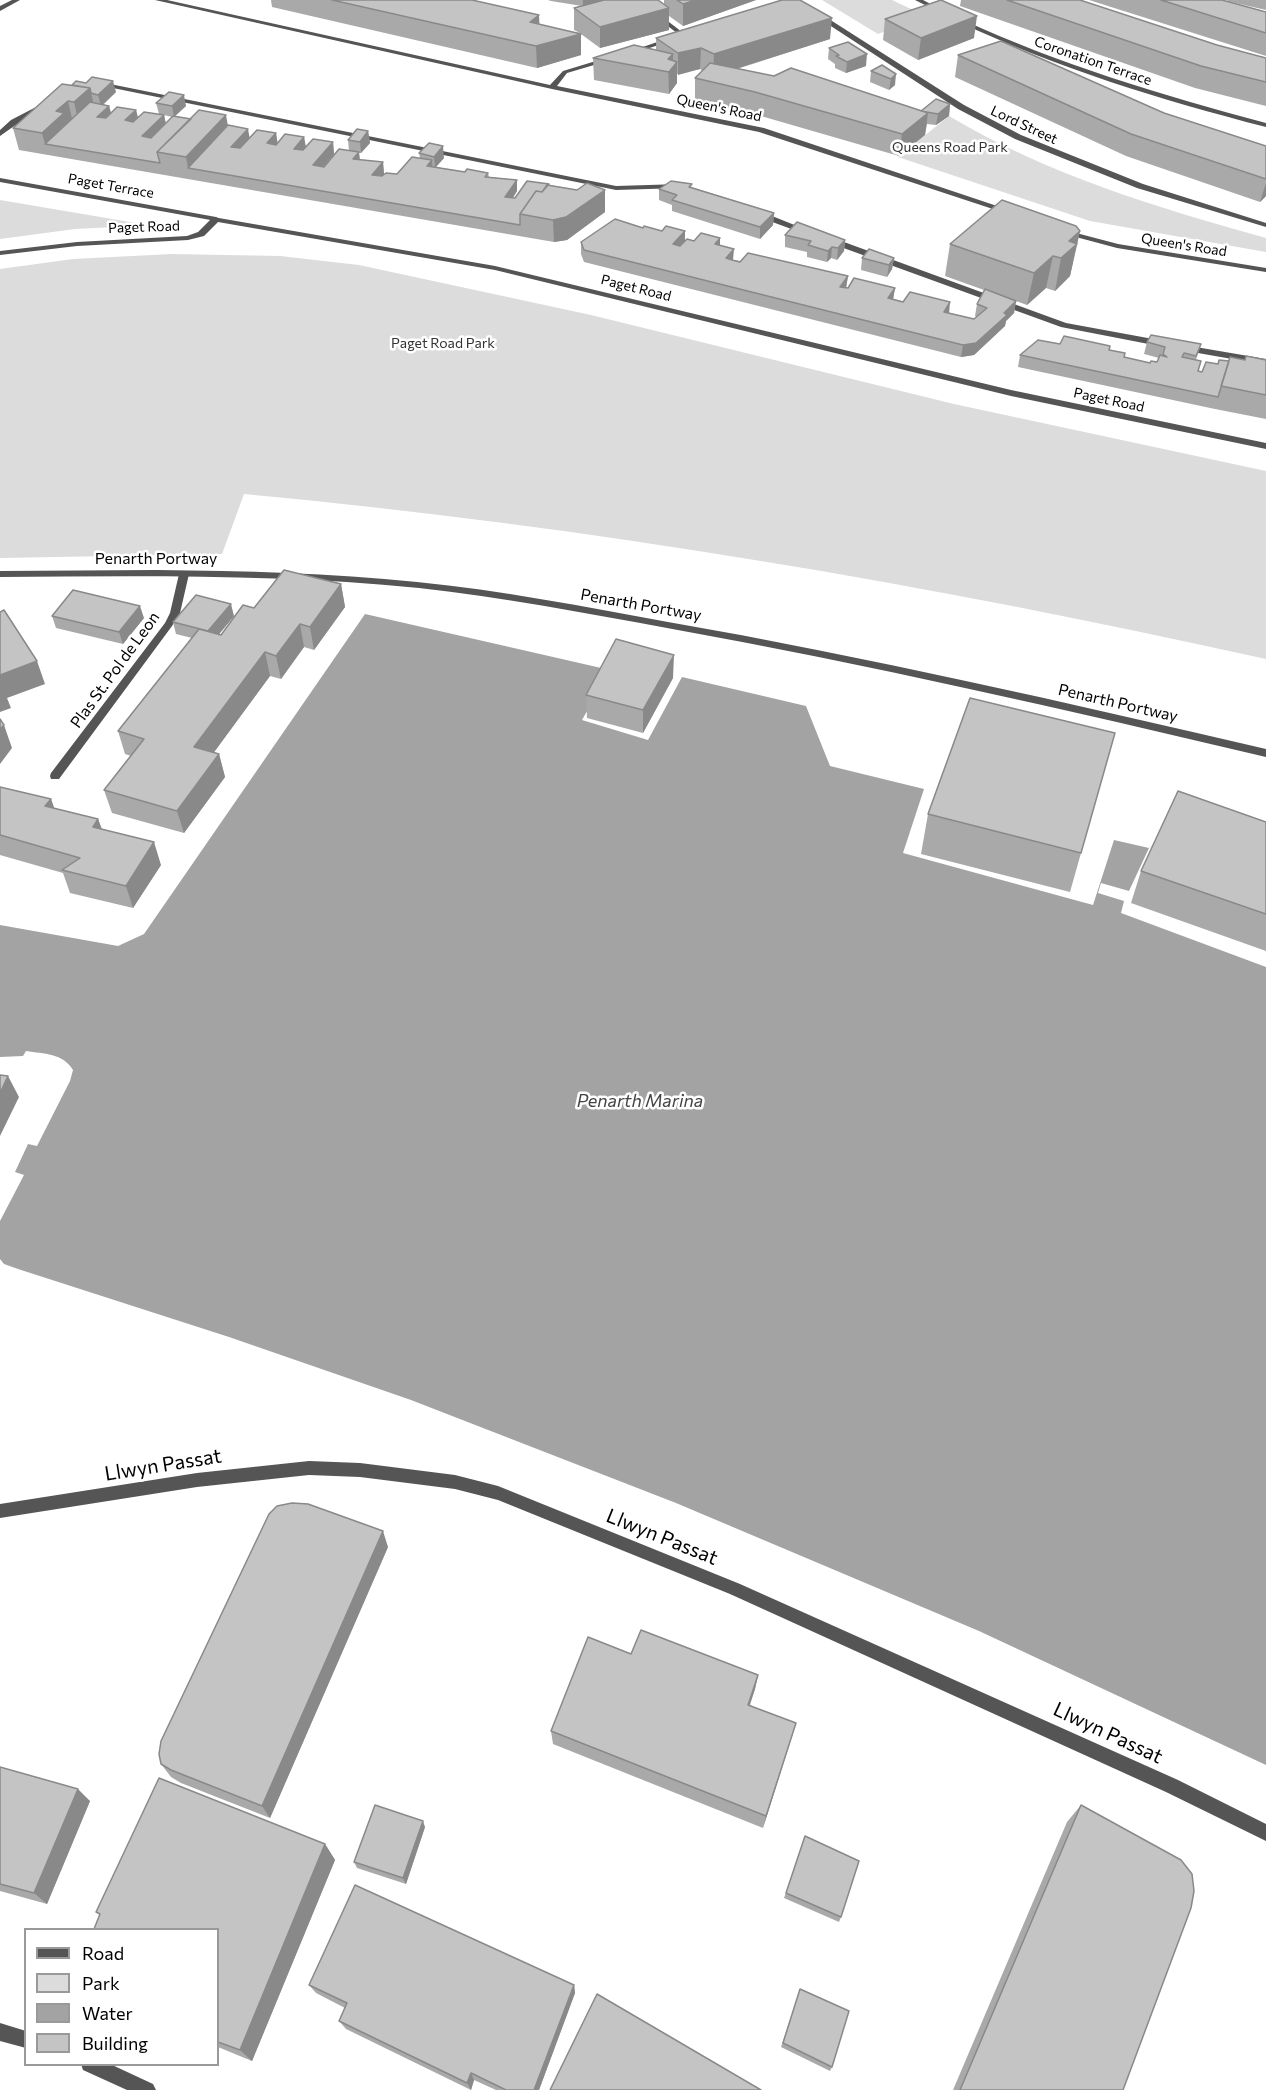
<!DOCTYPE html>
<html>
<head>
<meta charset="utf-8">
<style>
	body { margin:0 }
	#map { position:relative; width:1266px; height:2090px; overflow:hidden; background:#fff; font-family:Commissioner,sans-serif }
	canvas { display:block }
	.legend { position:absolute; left:24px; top:1928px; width:195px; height:138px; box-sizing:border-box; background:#fff; border:2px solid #999; margin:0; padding:8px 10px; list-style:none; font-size:18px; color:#000 }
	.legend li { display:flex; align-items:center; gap:12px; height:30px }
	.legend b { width:30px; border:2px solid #999 }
</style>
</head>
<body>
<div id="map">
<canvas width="1266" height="2090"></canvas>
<ul class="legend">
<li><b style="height:8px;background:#555"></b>Road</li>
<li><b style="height:16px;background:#dcdcdc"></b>Park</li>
<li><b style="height:16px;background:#a3a3a3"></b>Water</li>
<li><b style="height:16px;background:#c4c4c4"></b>Building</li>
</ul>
</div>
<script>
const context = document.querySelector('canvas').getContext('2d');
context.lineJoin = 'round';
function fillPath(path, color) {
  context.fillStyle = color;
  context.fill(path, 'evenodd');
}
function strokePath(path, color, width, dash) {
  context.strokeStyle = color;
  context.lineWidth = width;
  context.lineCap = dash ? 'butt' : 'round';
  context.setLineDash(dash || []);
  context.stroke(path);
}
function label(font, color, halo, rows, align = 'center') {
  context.font = font + ' Commissioner,sans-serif';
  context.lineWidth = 5;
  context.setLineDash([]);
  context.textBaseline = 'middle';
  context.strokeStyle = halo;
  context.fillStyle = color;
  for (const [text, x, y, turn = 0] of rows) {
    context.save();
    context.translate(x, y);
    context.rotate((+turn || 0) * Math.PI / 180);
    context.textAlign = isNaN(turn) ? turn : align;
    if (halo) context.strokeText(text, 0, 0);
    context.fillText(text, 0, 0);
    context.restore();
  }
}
const green = new Path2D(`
	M822,0H892L926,16L878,34Z
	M949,116C1046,174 1158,208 1266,238V252L1090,221L898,157Z
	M0,200L136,223L135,226L75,229L0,239Z
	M172,254L280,256L359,265L591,315L954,404L1266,471V659C929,584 588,526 244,494L222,554L0,558V269L73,259Z`);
const water = new Path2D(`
	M365,614L610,670L582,720L648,740L682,677L806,706L830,766L924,789L903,853L1093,905L1114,840L1149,848L1159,840L1266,876V1765L979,1631L676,1503L411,1400L229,1337L18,1269L4,1264L0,1259V1221L24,1175L15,1172L28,1144L37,1146L70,1081L73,1070C63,1053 44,1054 26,1051L23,1056L0,1057V925L118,946L144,934Z`);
const pier = new Path2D(`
	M1159,840L1266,876V967L1121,913L1124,901L1098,893L1101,883L1129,891L1149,848Z`);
const service = new Path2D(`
	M633,0H640L686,35L681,36Z
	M100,82L616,186L681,184L685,186L681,188L616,190L98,85V83Z
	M38,106L45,108L17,124L0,136V130L11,120Z
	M756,212H762L812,232L805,234L756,216Z
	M827,238H833L1066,323L1164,341L1168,344L1164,347L1061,327L827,242Z
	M1184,345L1266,359V365L1181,350V346Z`);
const minor = new Path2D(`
	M12,0H20L0,11V6Z
	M155,0H167L550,85L563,71L609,57L611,58V60L567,73L557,86L764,128L1012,211L1005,213L759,132L552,89Z
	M791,0H799L964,105L1021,135L1143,184L1266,223V227L1137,188L1015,139L958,109Z
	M915,0H923L946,12L941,13Z
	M959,20H963C1061,65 1162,95 1266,123V127C1161,100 1057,68 959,22Z
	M672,37L675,39L674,40L631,54L628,52Z
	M0,178L216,217L220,219L216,221L0,182Z
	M1061,229L1118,244L1266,268V272L1117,248L1061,233Z
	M184,571L189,574L180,613L172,626L59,779H51L50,776L51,773L165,623L170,613L179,574Z
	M309,1461L360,1463L455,1475L498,1486L740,1584L1178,1780L1266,1824V1841L1166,1792L730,1594L498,1500L455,1489L360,1477L309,1475L197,1487L0,1518V1504L197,1473Z
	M0,2023L26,2031V2048L0,2041Z
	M81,2064H110L153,2084L156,2090H127L83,2070Z`);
const tertiary = new Path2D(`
	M213,217L495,266L1011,390L1266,443V449L1011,396L495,270L218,222L204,236L188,240L77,246L0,255V251L77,242L187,236L198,232Z
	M157,570C244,571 330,573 417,582C501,590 585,607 668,622C869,657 1068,703 1266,749V757C1067,710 868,664 667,628C585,613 502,597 419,588C280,574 140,576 0,577V571Z`);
const wall = new Path2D(`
	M271,0H472L540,25L580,33L574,30V8L582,6L551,1L548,0H604L664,4V0H756L683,26L669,16V30L600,48L581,34V55L537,68L272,7Z
	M961,0H1080L1217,45L1266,58V106L1195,88L960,6Z
	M1089,0H1222L1266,12V56Z
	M1226,0H1266V10L1231,2Z
	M885,19L974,38L918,60L883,40Z
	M656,38L830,39L737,69L921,111L950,104L949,116L936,125L927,124L925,135L899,156L754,114L695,100V78L703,71L700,69L677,74V83L669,94L594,80L593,58L656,50Z
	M829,48L866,66L846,73L835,68V64L828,59Z
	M958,55L1164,113L1266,146V196L1260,202L1126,156L955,77Z
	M882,65L895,85L889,90L870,82L871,71Z
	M62,84L116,92L103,105L109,106L111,113L136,110L138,118L159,114L156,103L186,106L175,116L228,125L250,138L276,133L277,143L304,137L306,147L333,142L334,154L349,151L348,140L368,131L370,143L361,153H359L360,160L383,162L384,174H397L420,158L419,153L444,158L436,167L465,172L488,173L489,177L517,180V191L513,198H515L549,185L577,190H605V212L567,240L554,242L19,150L13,128ZM164,115L172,117L166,123Z
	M692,184L691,187L774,213L773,225L760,239L672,211V205L659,200V189Z
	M643,228L685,241L720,245L733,260L848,276L846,288H895L893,299L974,319L977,317L975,316L977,304L984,290L945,276L950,244L1080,231L1070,276L1055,291L1046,288L1027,305L1016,301L1014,313L1006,321L1005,326L974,355L961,357L584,262L581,254V242Z
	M785,235L845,240L844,251L837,260L831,258L827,262L807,257V252L785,247Z
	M862,258H894L892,269L887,277L861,270Z
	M1147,342L1201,344L1196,360L1198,371L1202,372L1218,364L1229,361L1245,360L1246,356L1266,360V419L1215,409L1018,367L1020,355L1060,344L1109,350L1124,358L1150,363L1157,362L1159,358L1144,354Z
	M341,584L345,607L314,650L304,647L281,679L270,676L214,752L219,754L225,777L184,833L112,813L104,790L131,756L125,754L118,731L192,638L176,634L173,622L234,616L219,634L221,635L254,608Z
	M52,616L144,618L123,644L56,628Z
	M673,678L643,733L587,718L586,695Z
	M0,787L51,799L54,808L98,819L102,829L161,865L133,908L70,893L63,873L0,855Z
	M928,814L1081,853L1070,892L921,854Z
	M1266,822V951L1131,903L1141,871Z
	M388,1547L270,1818L181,1783L171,1777L161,1764Z
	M631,1654L758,1675L755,1689L750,1705L792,1736L763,1828L553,1744L551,1731Z
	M0,1767L90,1801L47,1904L0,1891Z
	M1081,1805L1123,2090H953L1067,1822Z
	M425,1827L406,1884L357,1868L354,1862Z
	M805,1836L841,1917L839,1922L784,1898Z
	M325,1844L335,1860L252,2061L218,2047V1929L100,1915L96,1912Z
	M309,1985H574L575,1993L539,2090H496L474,2080L471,2090L346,2029L339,2021L345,2008L316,1993Z
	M800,1989L832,2067L830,2071L781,2047Z`);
const shadedWall = new Path2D(`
	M583,0H604L583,6Z
	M696,0H756L683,26V4Z
	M669,8V30L600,48V27Z
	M539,15L540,37L530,22Z
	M977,16L974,38L918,60L921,38Z
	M832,18L830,39L713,76L714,54Z
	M581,34V55L537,68L536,46Z
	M701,48L700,69L678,75V53Z
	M673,54V67L677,62V83L669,94L668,59Z
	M867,54L866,66L846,73L847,62Z
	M896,74L895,85L889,90L891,79Z
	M113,81L116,92L101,106L98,95Z
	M90,88L95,110L79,124L74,102Z
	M184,95L186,106L174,117L172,106Z
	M68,101L73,123L45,144L42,133L56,111Z
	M950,104L949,116L936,125L938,114Z
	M109,106L112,117L100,128L97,117Z
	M136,110L139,122L128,132L125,120Z
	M928,113L925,135L899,156L902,134Z
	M164,115L166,126L144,148L142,136Z
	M226,115L230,137L188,168L186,157Z
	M248,129L250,140L233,158L231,147Z
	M368,131L370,143L361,153L360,142Z
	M276,133L278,145L267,143Z
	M304,137L306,149L296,160L294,149Z
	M333,142L334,154L315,176L313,165Z
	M443,146L444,158L435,168L434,157Z
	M359,152L360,164L353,159Z
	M432,160L433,172L427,166Z
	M383,162L384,174L374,186L372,175Z
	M517,180V191L506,208L505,197Z
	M1266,183V196L1260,202Z
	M605,190V212L567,240L554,242L553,220Z
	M774,213L773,225L760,239V227Z
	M685,231V243L673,256V244Z
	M1080,231L1070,276L1055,291L1061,258L1069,241Z
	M720,238V250L715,244Z
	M845,240L844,251L837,260L838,248Z
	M832,247L831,258L827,262L828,251Z
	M734,249L733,260L726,258Z
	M1053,256L1046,288L1027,305L1034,273Z
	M894,258L892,269L887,277L889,265Z
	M848,276L846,288L840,287Z
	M895,288L893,300L888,298Z
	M1016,301L1014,313L1006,321L1005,326L974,355L961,357L963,345L1004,313Z
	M950,302L949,314L944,312Z
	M341,584L345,607L314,650L310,627Z
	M231,604L234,616L211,644L208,631Z
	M140,606L144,618L123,644L119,632Z
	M300,624L304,647L281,679L276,656Z
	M265,652L270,676L201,770L194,747Z
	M674,655L673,678L643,733V710Z
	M37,661L45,684L7,698L11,708L0,712V675Z
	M4,725L12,748L0,764V729Z
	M219,754L225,777L184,833L177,811Z
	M51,799L59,822L45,806Z
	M98,819L106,842L93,827Z
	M154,842L161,865L133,908L126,886Z
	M8,1076L19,1097L0,1136V1093Z
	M383,1531L388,1547L270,1818L262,1806Z
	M758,1675L755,1689L745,1718L748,1705Z
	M796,1723L792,1736L763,1828L766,1816Z
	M78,1789L90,1801L47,1904L34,1893Z
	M423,1821L425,1827L406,1884L403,1878Z
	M325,1844L335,1860L252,2061L240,2050Z
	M574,1985L575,1993L539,2090H534Z
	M471,2073L474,2080L471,2090L467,2083Z`);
const building = new Path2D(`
	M332,0H472L539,15L530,22L581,34L536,46Z
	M604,0H658L669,8L600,27L574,8Z
	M677,0H696L683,4Z
	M782,0H800L832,18L714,54L701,48L678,53L656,38Z
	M941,0L977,16L921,38L885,19Z
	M1007,0H1080L1217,45L1266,58V82L1201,66Z
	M1161,0H1222L1266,12V33Z
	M1001,41L1164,113L1266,146V179L1131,134L958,55Z
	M848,42L867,54L847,62L836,56L839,55L829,48Z
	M634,45L673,54L668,59L677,62L669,72L593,58Z
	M710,63L774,76L791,68L928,113L902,134L755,92L695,78Z
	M882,65L896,74L891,79L871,71Z
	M92,77L113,81L98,95L91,93L90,88L72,85L76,81L86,83Z
	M62,84L90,88L74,102L68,101L56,111L64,113L42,133L13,128Z
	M169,92L184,95L172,106L156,103Z
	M936,99L950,104L938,114L921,111Z
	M90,102L109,106L97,117L106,118L117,107L136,110L125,120L133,122L144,112L164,115L142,136L151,138L173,116L191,119L157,152L160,163L45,144Z
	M199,110L226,115L186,157L157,152Z
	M228,125L248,129L231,147L240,148L257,130L276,133L267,143L276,145L285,134L304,137L294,149L303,150L313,139L333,142L313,165L324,167L339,149L359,152L353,159L383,162L372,175L382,176L386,173L397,174L412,157L432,160L427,166L465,172L467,169L488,173L485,177L517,180L505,197L515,198L527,181L549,184L542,192L536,191L520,214V225L188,168Z
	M357,129L368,131L360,142L348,140Z
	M429,143L443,146L434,157L419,153Z
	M671,181L692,184L689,187L774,213L760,227L672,200L677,195L659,189Z
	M587,183L605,190L566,217L553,220L520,214L536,191L542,192L547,185L577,190Z
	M1002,200L1076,226L1080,231L1069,241L1077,244L1061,258L1053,256L1034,273L950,244Z
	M615,219L643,228L644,226L662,231L666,226L685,231L673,244L680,246L687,239L694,241L701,233L720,238L715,244L734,249L726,258L732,260L740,262L748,253L848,276L840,287L848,288L854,278L895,288L888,298L903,302L910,292L950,302L944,312L974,319L987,308L977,304L985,289L1016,301L1004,313L1007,315L976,343L963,345L584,250L581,242Z
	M797,222L845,240L838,248L832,247L828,251L808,245L811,241L785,235Z
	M869,249L894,258L889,265L862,258Z
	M1151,335L1201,344L1196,356L1184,353L1182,357L1201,361L1198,371L1202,372L1206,362L1218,364L1219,360L1229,361L1218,397L1020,355L1038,340L1060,344L1064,336L1110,346L1109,350L1125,353L1124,357L1150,363L1151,361L1157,362L1160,355L1167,357L1163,354L1165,347L1147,342Z
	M1246,356L1266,360V395L1221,386L1230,357L1245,360Z
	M284,570L341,584L310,627L300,624L276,656L265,652L194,747L219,754L177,811L104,790L144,739L118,731L199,629L221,635L243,605L254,608Z
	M73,590L140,606L119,632L52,616Z
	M196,595L231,604L208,631L173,622Z
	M4,610L37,661L0,675V612Z
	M616,639L674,655L643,710L586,695Z
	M970,698L1115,733L1081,853L928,814Z
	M0,719L4,725L0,729Z
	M0,787L51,799L45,806L98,819L93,827L154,842L126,886L62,870L80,858L0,835Z
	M1178,791L1266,822V914L1141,871Z
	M0,1075L8,1076L0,1093Z
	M292,1503L308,1504L383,1531L262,1806L171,1770L161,1764L159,1754L161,1741L269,1514L277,1506Z
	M641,1630L758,1675L748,1705L796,1723L766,1816L551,1731L588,1637L631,1654Z
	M0,1767L78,1789L34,1893L0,1884Z
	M159,1778L325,1844L240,2050L218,2042V1929H94L100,1914L96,1912Z
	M375,1805L423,1821L403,1878L354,1862Z
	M1081,1805L1181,1860L1192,1874L1194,1891L1191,1908L1123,2090H960Z
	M805,1836L859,1861L841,1917L786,1893Z
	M355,1885L574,1985L534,2090H506L471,2073L467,2083L339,2021L347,2003L309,1985Z
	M800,1989L849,2011L832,2067L783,2043Z
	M597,1994L761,2090H550Z`);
const farStreetnames = [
	["Coronation Terrace",1093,61,19],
	["Queen's Road",719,108,12],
	["Lord Street",1024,125,25],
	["Paget Terrace",111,186,10],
	["Paget Road",144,227,-2],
	["Queen's Road",1184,245,9],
	["Paget Road",636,288,14],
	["Paget Road",1109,400,12]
];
const farParknames = [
	["Queens Road Park",950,147],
	["Paget Road Park",443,343]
];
const streetNames = [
	["Penarth Portway",156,559],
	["Penarth Portway",641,605,10],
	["Plas St. Pol de Leon",115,670,-54],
	["Penarth Portway",1118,703,13]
];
const waterNames = [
	["Penarth Marina",640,1101]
];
const nearStreetnames = [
	["Llwyn Passat",163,1465,-9],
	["Llwyn Passat",662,1537,22],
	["Llwyn Passat",1108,1733,25]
];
fillPath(green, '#dcdcdc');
fillPath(water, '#a3a3a3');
fillPath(pier, '#fff');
fillPath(service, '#555');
fillPath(minor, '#555');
fillPath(tertiary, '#555');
fillPath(wall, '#a9a9a9');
fillPath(shadedWall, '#898989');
fillPath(building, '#c4c4c4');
strokePath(building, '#898989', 1.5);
label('14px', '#000', '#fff', farStreetnames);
label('14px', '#333', '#fff', farParknames);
label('16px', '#000', '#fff', streetNames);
label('italic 18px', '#444', '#fff', waterNames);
label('20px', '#000', '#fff', nearStreetnames);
</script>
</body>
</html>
